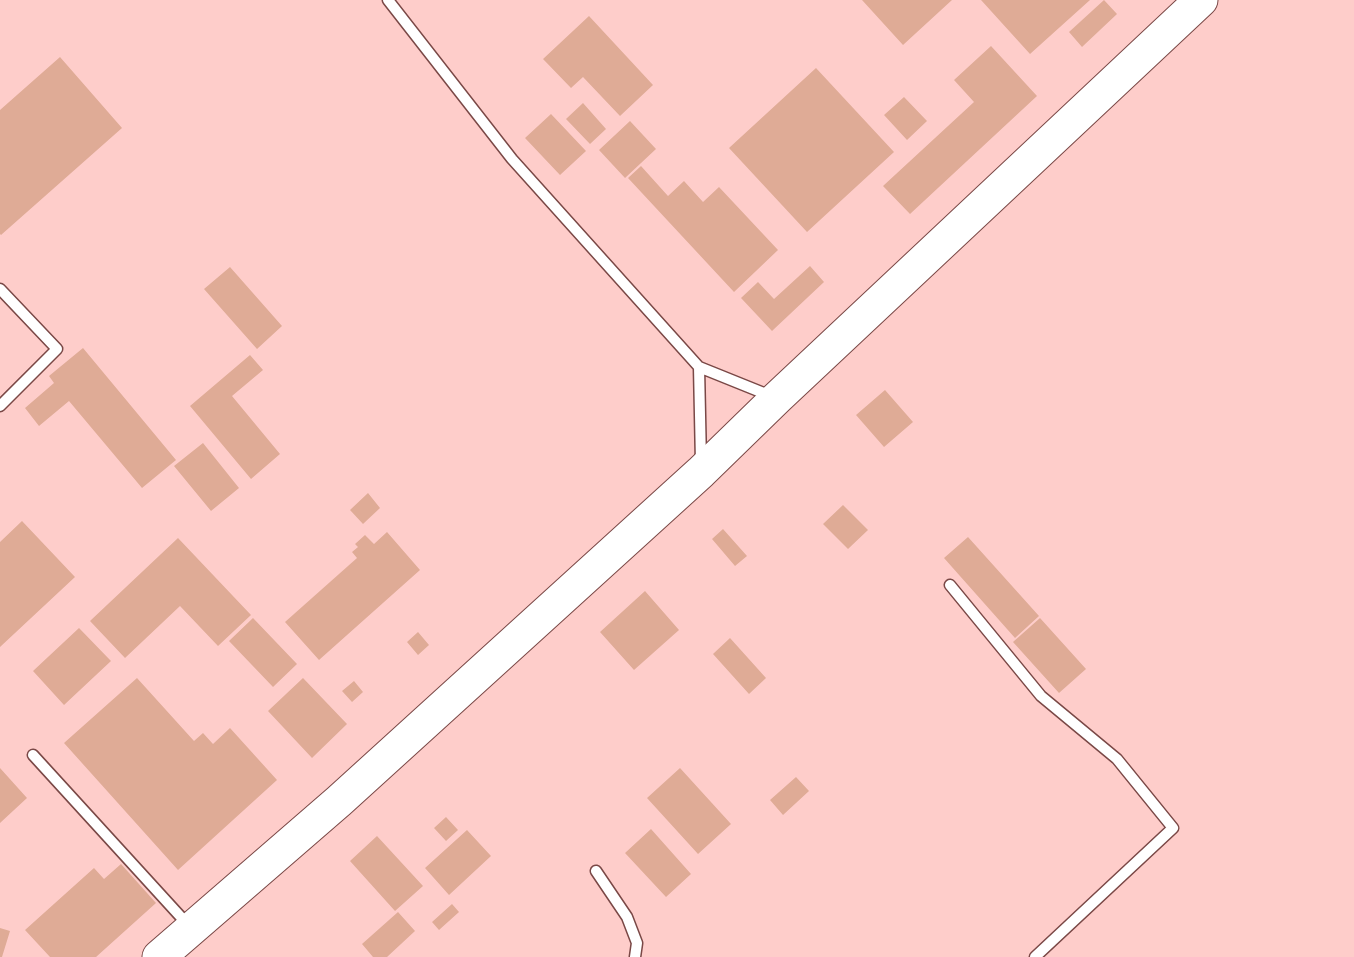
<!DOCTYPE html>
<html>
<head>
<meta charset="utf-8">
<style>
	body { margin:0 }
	canvas { display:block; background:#fecdca }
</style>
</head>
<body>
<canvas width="1354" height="957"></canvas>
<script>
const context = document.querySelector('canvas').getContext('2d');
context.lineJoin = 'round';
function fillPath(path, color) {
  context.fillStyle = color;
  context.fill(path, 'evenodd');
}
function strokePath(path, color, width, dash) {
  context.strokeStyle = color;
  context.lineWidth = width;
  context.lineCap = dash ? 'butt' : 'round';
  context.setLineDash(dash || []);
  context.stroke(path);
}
const building = new Path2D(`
	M862,0H952L903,45Z
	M981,0H1090L1030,54Z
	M1104,0L1117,14L1082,47L1069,32Z
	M589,16L653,85L620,116L583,77L571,88L543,59Z
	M991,46L1037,96L910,214L883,186L974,102L954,80Z
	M60,57L122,128L1,235L0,234V110Z
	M816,68L894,152L807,232L729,148Z
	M904,97L927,121L907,140L884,115Z
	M583,103L606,129L590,144L566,119Z
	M551,114L586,151L560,175L525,138Z
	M630,121L656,149L625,178L599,150Z
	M641,166L668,196L684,181L703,202L719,187L778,250L734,292L628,178Z
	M810,266L824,282L772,331L741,298L758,282L774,299Z
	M230,267L282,326L257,349L204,289Z
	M83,348L176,460L142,488L69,401L39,426L25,408L54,383L49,376Z
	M250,355L263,370L232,396L280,454L251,479L190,406Z
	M885,390L913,422L884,447L856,415Z
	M203,443L239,488L211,511L174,466Z
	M368,493L380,508L363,524L350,510Z
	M843,505L868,530L848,549L823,524Z
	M22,521L75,577L0,647V542Z
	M723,529L747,556L735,566L712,539Z
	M387,532L420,570L319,660L285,622L357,558L352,552L358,547L355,544L365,535L374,544Z
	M968,537L1039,616L1015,638L944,558Z
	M178,538L251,615L218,646L180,606L125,658L90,621Z
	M645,591L679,630L634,670L600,632Z
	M253,618L297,664L273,687L229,641Z
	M1040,618L1086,669L1059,693L1013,642Z
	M79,628L111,661L64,705L33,671Z
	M418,632L429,645L418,655L407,642Z
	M730,638L766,678L749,694L713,654Z
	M137,678L194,741L203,733L213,744L230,728L277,780L178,870L64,743Z
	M303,678L347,724L312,758L268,711Z
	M354,681L363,692L352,702L342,691Z
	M0,768L27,798L0,823Z
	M680,768L731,824L698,854L647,798Z
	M796,777L809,791L783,815L770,800Z
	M446,817L458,830L446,841L434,828Z
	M651,829L691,874L666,897L625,853Z
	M467,830L491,856L449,895L425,868Z
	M377,836L423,886L395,911L350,861Z
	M121,864L156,903L96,957H50L25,930L94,868L104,879Z
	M452,904L459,912L439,930L432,922Z
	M398,912L415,931L387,957H373L362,944Z
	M0,928L10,931L2,957H0Z`);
const service = new Path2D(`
	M388,0L512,159L699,367L771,396
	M0,289L57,349L0,406
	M699,367L701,463
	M950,585L1041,696L1117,759L1173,828L1035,957
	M33,755L190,927
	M596,871L627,917L637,943L635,957`);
const trunk = new Path2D(`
	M159,957L339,801L701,472L777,398L1201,0`);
fillPath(building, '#dfab96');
strokePath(service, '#7a4846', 13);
strokePath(trunk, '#7a4846', 35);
strokePath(service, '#fff', 10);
strokePath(trunk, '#fff', 33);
</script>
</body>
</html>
